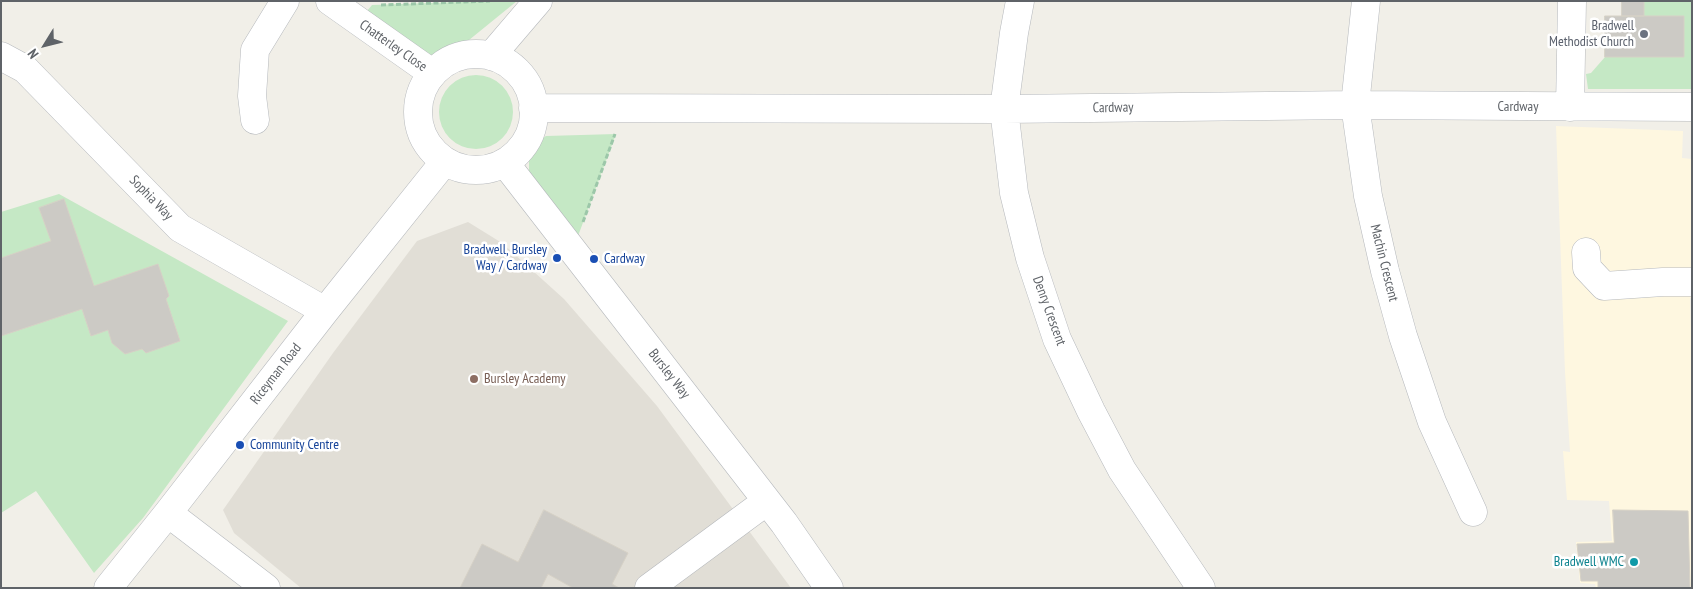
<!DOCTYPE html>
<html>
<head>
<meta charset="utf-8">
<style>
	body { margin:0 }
	#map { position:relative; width:1693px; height:589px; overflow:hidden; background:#f1efe8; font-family:"PT Sans Narrow",sans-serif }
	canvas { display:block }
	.frame { position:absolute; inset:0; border:2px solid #5f6368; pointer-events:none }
	.north { position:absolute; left:20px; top:20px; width:50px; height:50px; -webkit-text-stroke:4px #fff; paint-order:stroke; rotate:234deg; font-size:14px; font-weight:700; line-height:20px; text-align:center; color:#5f6368 }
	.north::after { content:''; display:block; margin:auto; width:18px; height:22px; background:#5f6368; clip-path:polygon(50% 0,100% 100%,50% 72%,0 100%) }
</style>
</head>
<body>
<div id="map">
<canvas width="1693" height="589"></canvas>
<div class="frame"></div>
<div class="north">N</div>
</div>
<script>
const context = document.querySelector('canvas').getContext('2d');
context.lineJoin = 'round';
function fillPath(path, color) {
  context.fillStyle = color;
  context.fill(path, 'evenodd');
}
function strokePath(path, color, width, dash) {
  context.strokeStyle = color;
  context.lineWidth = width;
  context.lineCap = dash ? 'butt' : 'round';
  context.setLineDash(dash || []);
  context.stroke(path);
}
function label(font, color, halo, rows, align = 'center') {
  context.font = font + ' "PT Sans Narrow",sans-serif';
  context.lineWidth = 5;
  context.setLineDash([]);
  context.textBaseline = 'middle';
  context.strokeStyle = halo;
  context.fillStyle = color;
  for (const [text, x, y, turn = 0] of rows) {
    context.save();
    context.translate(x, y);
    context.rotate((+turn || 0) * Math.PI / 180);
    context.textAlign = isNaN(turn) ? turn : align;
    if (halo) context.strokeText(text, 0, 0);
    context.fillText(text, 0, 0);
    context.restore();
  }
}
const commercial = new Path2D(`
	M1556,126L1683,131L1682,158L1692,159V298H1690L1692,365V588H1596L1595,584L1580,583L1576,542L1612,541L1609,501L1567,500L1563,451L1570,452L1565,372Z`);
const education = new Path2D(`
	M468,222L502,243L564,299L657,406L791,588H301L234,533L223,510L333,353L417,241Z`);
const green = new Path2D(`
	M490,1H517L442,62L373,18L367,11L372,5Z
	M1644,1H1692V89H1588L1586,74L1591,73L1605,57H1684V16H1644Z
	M439 112a37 37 0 1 1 74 0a37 37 0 1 1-74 0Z
	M616,134L578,236L531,177L529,171V156L535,143L546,136Z
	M59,194L288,321L143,518L94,573L36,491L1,513V212Z`);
const building = new Path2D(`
	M1622,1H1644V16H1622Z
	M1605,16H1684V57H1605Z
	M64,199L94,286L158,264L169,296L166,299L180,341L146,353L142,349L125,354L112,343L108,330L91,336L82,309L1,336V258L51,241L39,208Z
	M544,510L628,553L612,584L619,588H573L548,574L541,588H460L482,544L518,562Z
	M1613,510L1688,511L1690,588H1598V581H1581L1577,544L1614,543Z`);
const path = new Path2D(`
	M381,5L490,1
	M583,222L615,134`);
const minor = new Path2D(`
	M330,1L432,73
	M1020,1L1014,33L1004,109L1014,193L1030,258L1057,339L1091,411L1122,470L1201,588
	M1366,1L1355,105L1368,196L1385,271L1403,336L1432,422L1473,512
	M418 112a58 58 0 1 1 116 0a58 58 0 1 1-116 0Z
	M1,56L25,69L180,228L325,311
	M491,56L538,1
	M1570,107L1572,1
	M533,108L1004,109L1355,105L1692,107
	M255,120L252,96L255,50L285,1
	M505,163L784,523L829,588
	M1586,252L1587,268L1604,286L1663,282H1692
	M168,513L266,588
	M108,588L168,513L325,311L445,161
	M649,588L767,501`);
const markers = [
	[1644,34,5,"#6b7280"],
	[557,258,5,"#1a4fb4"],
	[594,259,5,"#1a4fb4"],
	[474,379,5,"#8d6e63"],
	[240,445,5,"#1a4fb4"],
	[1634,562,5,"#0f9aa8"]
];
const worshipNames = [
	["Bradwell",1634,26],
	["Methodist Church",1634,42]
];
const streetNames = [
	["Chatterley Close",393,46,35],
	["Cardway",1518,107],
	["Cardway",1113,108,-1],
	["Sophia Way",151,198,46],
	["Machin Crescent",1384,263,76],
	["Denry Crescent",1049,311,70],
	["Riceyman Road",276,374,-52],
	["Bursley Way",669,374,52]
];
const transitNames = [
	["Bradwell, Bursley",547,250,"right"],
	["Way / Cardway",547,266,"right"],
	["Cardway",604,259],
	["Community Centre",250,445]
];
const educationNames = [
	["Bursley Academy",484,379]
];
const cultureNames = [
	["Bradwell WMC",1624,562]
];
fillPath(commercial, '#fef7e0');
fillPath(education, '#e1ded6');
fillPath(green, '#c5e8c5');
fillPath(building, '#cccac5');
strokePath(building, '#d6d1c6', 1);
strokePath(minor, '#b5b8bc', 29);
strokePath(path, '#9cc7a9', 3, [5, 2.5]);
strokePath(minor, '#fff', 28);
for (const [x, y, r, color] of markers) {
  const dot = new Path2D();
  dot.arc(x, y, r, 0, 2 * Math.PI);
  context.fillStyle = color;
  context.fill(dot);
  strokePath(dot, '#fff', 2);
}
label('14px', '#5b616d', '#fff', worshipNames, 'right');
label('14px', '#5f6368', '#fff', streetNames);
label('14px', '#164399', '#fff', transitNames, 'left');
label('14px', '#785e54', '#fff', educationNames, 'left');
label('14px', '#0d838f', '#fff', cultureNames, 'right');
</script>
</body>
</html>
